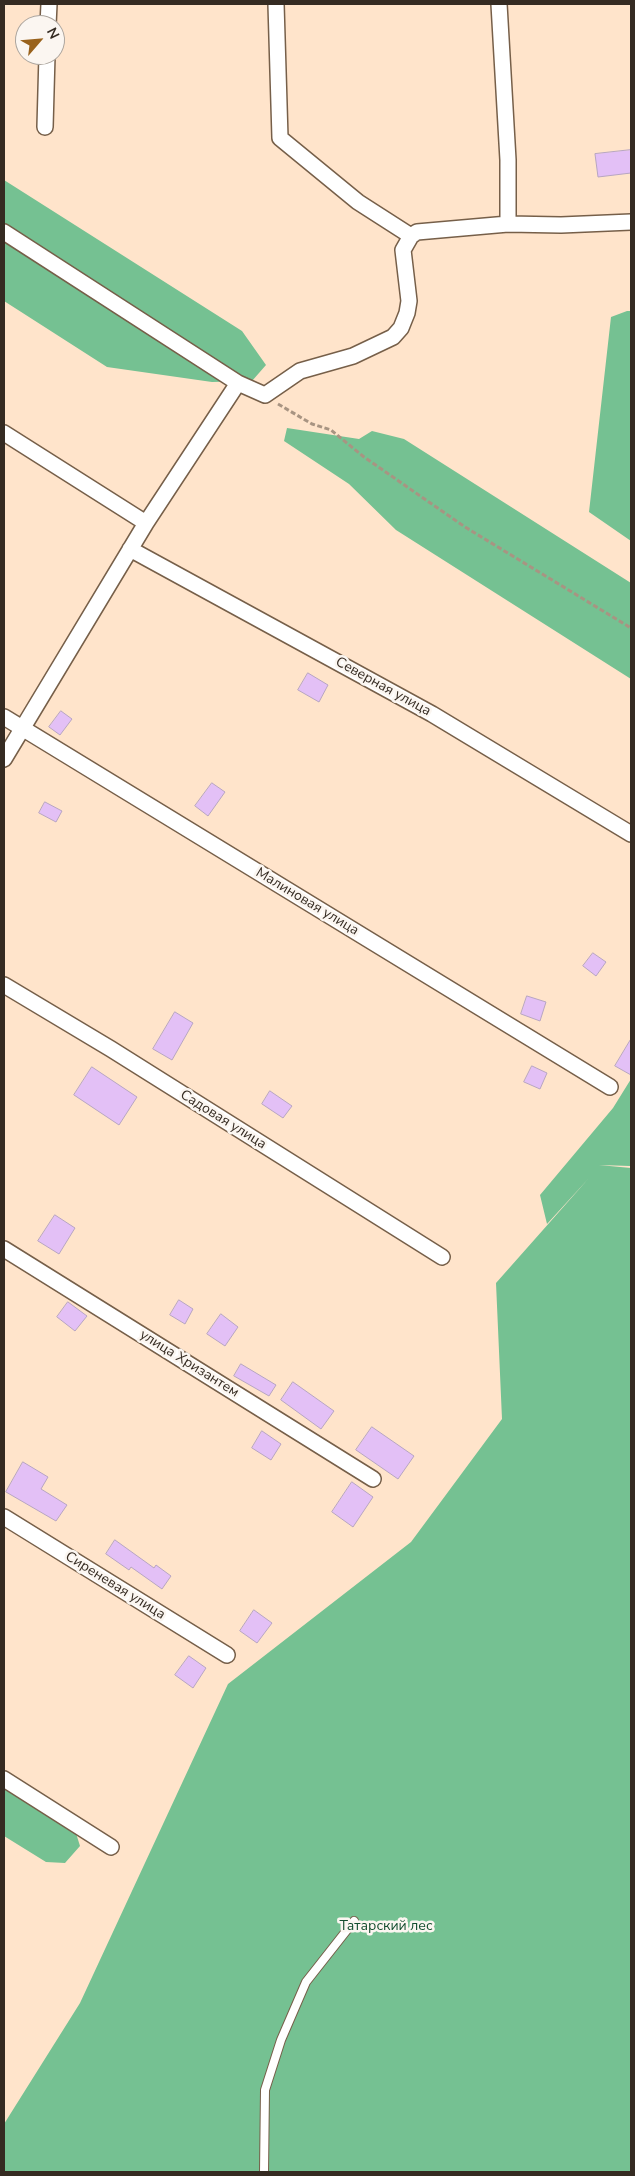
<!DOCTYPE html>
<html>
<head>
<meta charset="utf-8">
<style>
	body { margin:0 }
	#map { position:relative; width:635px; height:2176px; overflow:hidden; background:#ffe4cb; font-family:"Nunito Sans",sans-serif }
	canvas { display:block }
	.frame { position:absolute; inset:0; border:5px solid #352b22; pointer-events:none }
	.north { position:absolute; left:15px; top:15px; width:50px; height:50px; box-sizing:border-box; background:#fbf6f1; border:1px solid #aca59e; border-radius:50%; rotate:63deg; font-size:14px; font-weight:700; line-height:20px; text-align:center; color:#352b22 }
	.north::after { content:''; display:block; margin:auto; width:18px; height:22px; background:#99621c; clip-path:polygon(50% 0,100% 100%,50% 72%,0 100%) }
</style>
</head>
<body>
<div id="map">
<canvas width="635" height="2176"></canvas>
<div class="frame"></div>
<div class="north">N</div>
</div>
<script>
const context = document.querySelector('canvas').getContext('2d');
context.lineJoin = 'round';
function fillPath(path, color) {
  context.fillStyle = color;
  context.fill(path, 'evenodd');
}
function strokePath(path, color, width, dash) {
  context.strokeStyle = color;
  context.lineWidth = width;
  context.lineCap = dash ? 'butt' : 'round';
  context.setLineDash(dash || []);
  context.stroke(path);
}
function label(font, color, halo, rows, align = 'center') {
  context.font = font + ' "Nunito Sans",sans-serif';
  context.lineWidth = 5;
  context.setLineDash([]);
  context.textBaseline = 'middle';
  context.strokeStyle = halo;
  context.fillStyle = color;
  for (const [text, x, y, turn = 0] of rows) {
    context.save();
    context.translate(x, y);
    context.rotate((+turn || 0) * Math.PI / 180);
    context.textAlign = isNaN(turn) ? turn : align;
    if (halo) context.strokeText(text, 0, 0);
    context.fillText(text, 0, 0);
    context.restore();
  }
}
const forest = new Path2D(`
	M4,180L242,331L266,365L252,381L212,382L107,367L4,301Z
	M627,311H631V541L589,512L611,317Z
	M287,428L359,439L372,431L404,439L631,583V679L396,530L349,484L284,441Z
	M631,1079V1164L630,1166L599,1165L631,1168V2172H4V2124L80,2003L228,1684L411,1542L502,1419L496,1283L589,1178L547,1224L540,1195L613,1108Z
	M4,1788L75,1830L80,1846L65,1863L46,1862L4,1836Z`);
const building = new Path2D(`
	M631,150V173L598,177L595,154Z
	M308,673L328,685L319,702L298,690Z
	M61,711L72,719L60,735L49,727Z
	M212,783L225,792L208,816L195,806Z
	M45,802L62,811L56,822L39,813Z
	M593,953L606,962L596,976L583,966Z
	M527,996L546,1002L540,1021L521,1014Z
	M175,1012L193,1023L172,1060L153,1049Z
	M631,1039V1075L615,1066Z
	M532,1066L547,1073L540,1089L524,1082Z
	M92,1067L137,1097L119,1125L74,1095Z
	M270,1091L292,1106L283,1118L262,1104Z
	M55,1215L75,1228L59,1254L38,1241Z
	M179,1300L193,1309L185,1324L170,1315Z
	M68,1302L87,1316L75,1331L57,1317Z
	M221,1314L238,1327L225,1346L207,1334Z
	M241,1364L276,1385L269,1396L234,1376Z
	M293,1382L334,1411L321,1429L281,1400Z
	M372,1427L414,1456L398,1479L356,1450Z
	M262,1431L281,1444L271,1460L252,1448Z
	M23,1462L48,1477L41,1489L67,1505L56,1521L6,1492Z
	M352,1482L373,1497L353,1527L332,1512Z
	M115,1540L154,1568L156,1565L171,1576L162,1589L131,1567L129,1570L106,1554Z
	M254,1610L272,1623L257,1643L240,1631Z
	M189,1656L206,1668L193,1688L175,1675Z`);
const path = new Path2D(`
	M278,404L312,424L331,430L364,457L465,527L631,628`);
const lane = new Path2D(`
	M264,2172L265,2090L281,2040L306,1982L354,1921`);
const street = new Path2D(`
	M276,4L280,138L358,202L411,236
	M499,4L508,160V224
	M48,25L49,4
	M45,127L47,55
	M4,232L238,383L265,395L300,371L353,356L393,337L401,328L407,313L409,301L403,250L411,236L417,232L508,224L561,225L631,222
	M4,433L146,523
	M130,549L432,714L631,834
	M4,717L610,1087
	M4,759L146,523L238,383
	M4,985L111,1049L442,1257
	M4,1249L373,1479
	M4,1517L227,1655
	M4,1779L111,1847`);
const streetNames = [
	["Северная улица",383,687,29],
	["Малиновая улица",307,902,31],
	["Садовая улица",223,1120,32],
	["улица Хризантем",189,1364,32],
	["Сиреневая улица",115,1586,32]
];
const parkNames = [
	["Татарский лес",386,1927]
];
fillPath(forest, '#75c192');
fillPath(building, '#e3c0f6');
strokePath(building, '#b7a5c1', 1);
strokePath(lane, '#765f49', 10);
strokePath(street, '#765f49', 18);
strokePath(path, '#a89482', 3, [5, 2.5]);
strokePath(lane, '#fff', 8);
strokePath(street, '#fff', 15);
label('14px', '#352b22', '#fbf6f1', streetNames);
label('14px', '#144e2f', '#fbf6f1', parkNames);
</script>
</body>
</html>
